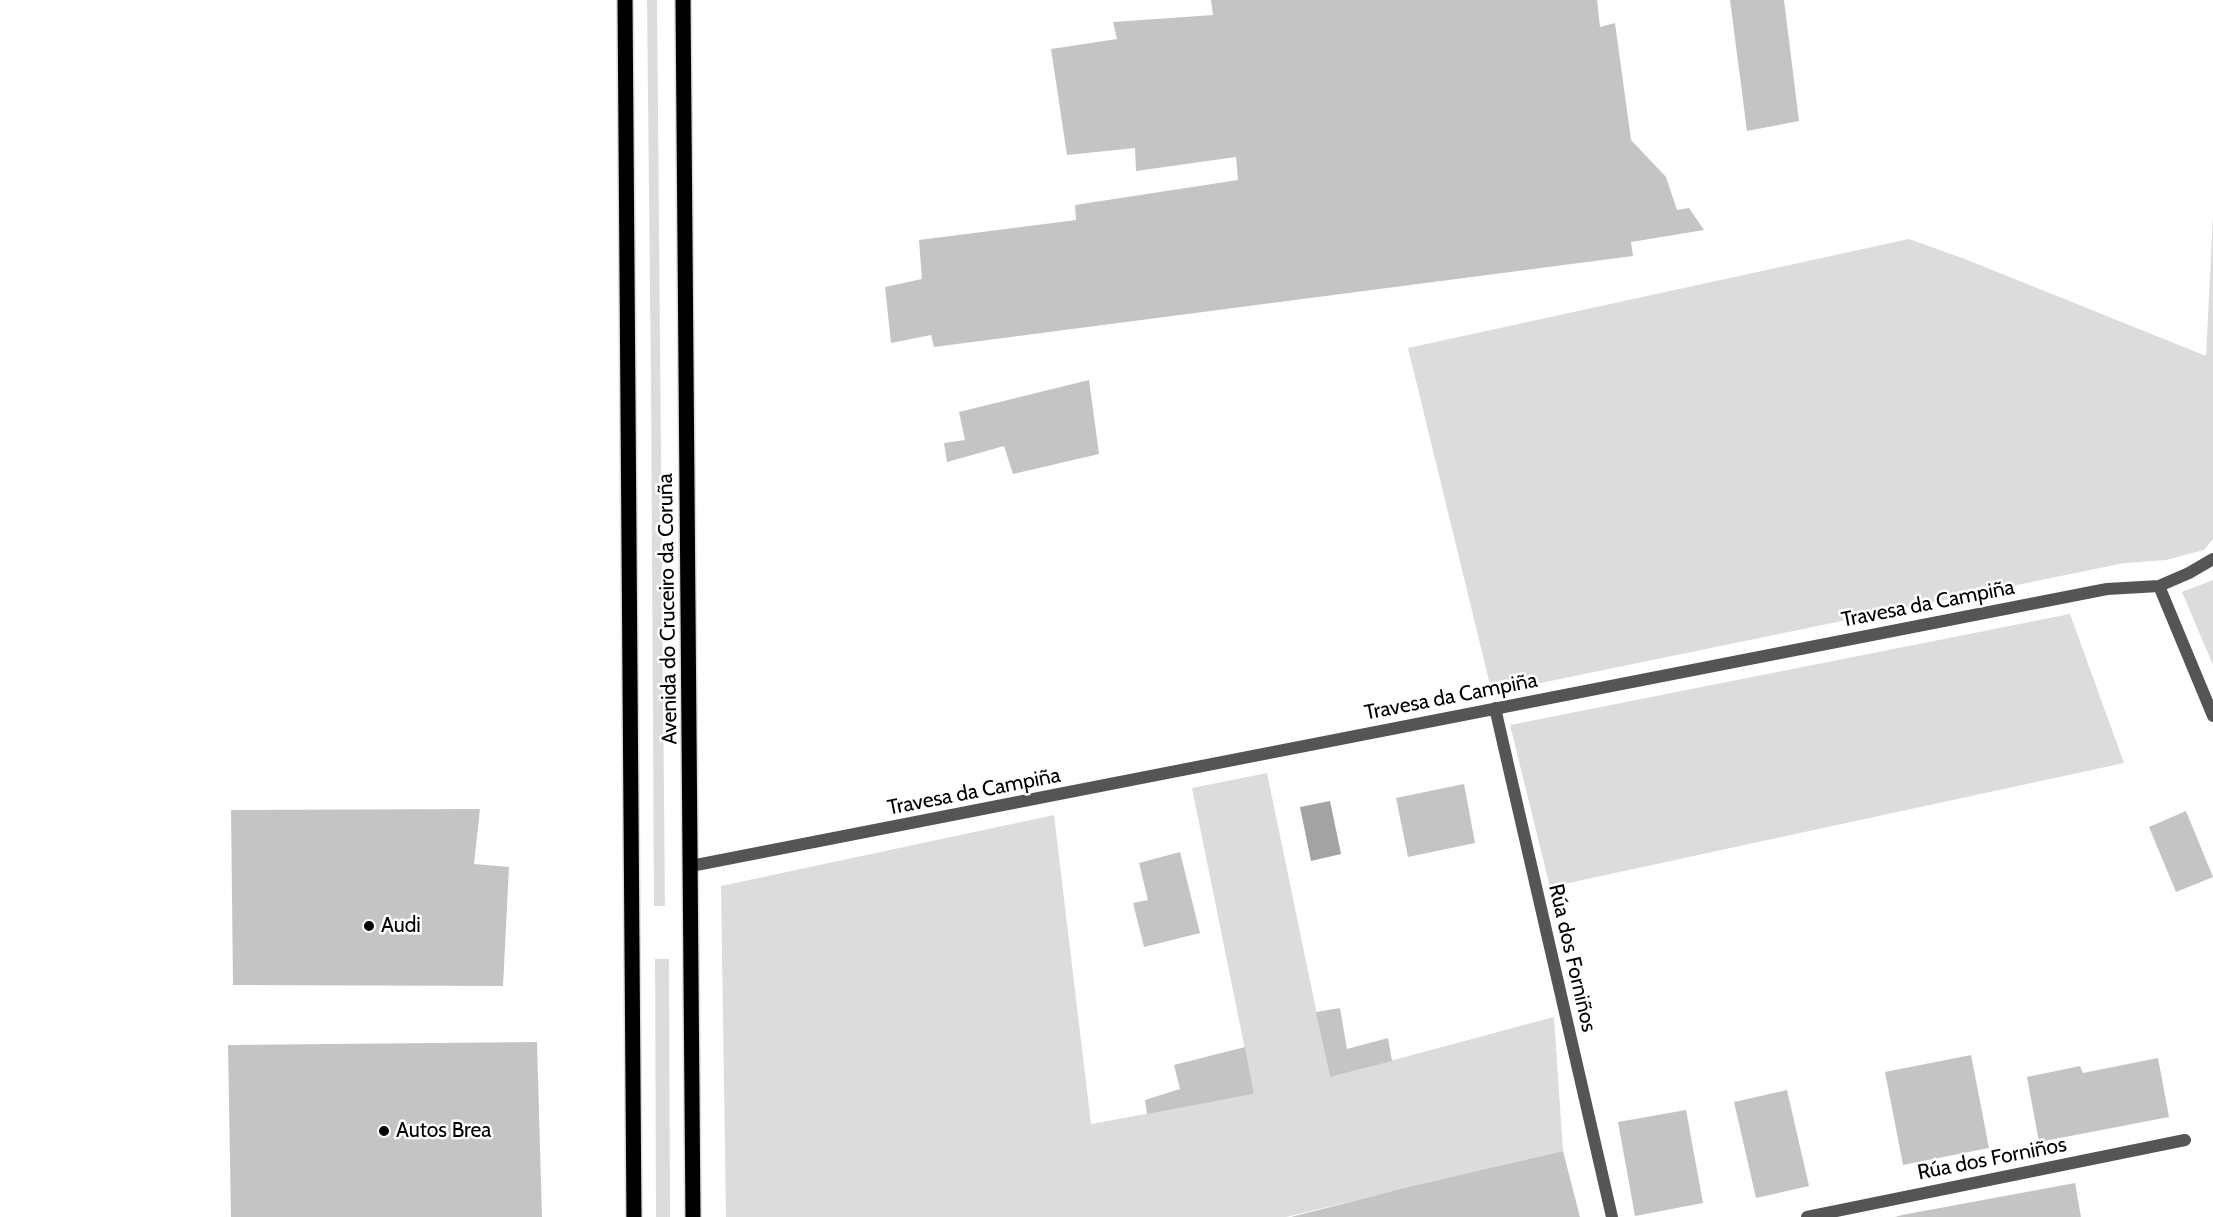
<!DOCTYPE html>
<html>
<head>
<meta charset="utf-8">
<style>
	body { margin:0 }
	canvas { display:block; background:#fff }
</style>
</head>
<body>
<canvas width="2213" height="1217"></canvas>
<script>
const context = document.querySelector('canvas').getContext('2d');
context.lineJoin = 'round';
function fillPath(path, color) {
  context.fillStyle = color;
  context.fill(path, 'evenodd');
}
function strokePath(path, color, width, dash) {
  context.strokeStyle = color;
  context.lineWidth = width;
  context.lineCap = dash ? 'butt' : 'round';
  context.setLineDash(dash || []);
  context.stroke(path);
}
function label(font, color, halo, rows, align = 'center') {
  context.font = font + ' Cabin,sans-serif';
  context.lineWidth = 5;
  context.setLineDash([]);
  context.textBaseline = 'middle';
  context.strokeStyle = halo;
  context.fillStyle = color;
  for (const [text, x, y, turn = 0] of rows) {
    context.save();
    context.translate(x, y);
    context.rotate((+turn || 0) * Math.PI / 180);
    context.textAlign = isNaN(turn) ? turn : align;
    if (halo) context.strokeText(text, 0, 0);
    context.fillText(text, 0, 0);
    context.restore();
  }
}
const green = new Path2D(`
	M647,0H657L665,906H654L651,385Z
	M2213,215V539L2204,550L2166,560L2124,563L1492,693L1408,348L1909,239L1965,259L2206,356Z
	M2213,580V665L2182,592Z
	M2070,614L2124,763L1550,887L1510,725Z
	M1267,773L1330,1077L1554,1017L1563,1151L1286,1217H726L721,886L1054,815L1091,1124L1254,1094L1192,788Z
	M655,959H669L670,1217H656Z`);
const water = new Path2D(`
	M1330,801L1341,854L1311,861L1300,807Z`);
const building = new Path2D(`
	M1211,0H1597L1600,27L1615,23L1631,140L1666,177L1677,210L1689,208L1704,230L1631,242L1633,256L934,347L931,335L891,343L885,287L922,279L919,240L1076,220L1075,205L1238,180L1236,157L1136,171L1135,148L1067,155L1051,49L1117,39L1113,22L1213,15Z
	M1730,0H1784L1799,121L1747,131Z
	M1089,380L1099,454L1013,474L1004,446L947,462L944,443L965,440L959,412Z
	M1464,784L1475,843L1408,857L1396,798Z
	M480,809L474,864L509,867L503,986L233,985L231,810Z
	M2186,811L2213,877L2176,892L2149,827Z
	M1180,852L1200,933L1144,947L1133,903L1148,900L1139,863Z
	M1340,1008L1347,1049L1388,1038L1392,1061L1330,1077L1316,1012Z
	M537,1042L542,1217H231L228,1045Z
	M1245,1047L1254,1094L1147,1114L1145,1100L1180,1089L1174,1065Z
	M1971,1055L1989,1148L1903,1165L1885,1072Z
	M2158,1058L2169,1117L2039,1142L2027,1077L2080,1066L2083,1073Z
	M1787,1090L1809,1186L1756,1198L1734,1102Z
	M1686,1110L1703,1203L1635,1216L1618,1122Z
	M1563,1151L1580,1217H1291L1409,1187Z
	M2075,1183L2081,1217H1895L1902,1215Z`);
const street = new Path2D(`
	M2159,586L2213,716
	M1495,708L1612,1217
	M691,866L2107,589L2159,586L2189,573L2213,559
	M1807,1217L2185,1140`);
const primary = new Path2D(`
	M625,0L634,1217
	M683,0L693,1217`);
const markers = [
	[369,926,6,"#000"],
	[384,1131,6,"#000"]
];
const streetNames = [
	["Travesa da Campiña",1928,604,-11],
	["Avenida do Cruceiro da Coruña",668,609,-91],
	["Travesa da Campiña",1451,697,-11],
	["Travesa da Campiña",974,792,-11],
	["Rúa dos Forniños",1572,958,77],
	["Rúa dos Forniños",1992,1159,-11]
];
const poiNames = [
	["Audi",381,926],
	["Autos Brea",396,1131]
];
fillPath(green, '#dcdcdc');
fillPath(water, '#a3a3a3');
fillPath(building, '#c4c4c4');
strokePath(primary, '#dbdbdb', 18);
strokePath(street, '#555', 12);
strokePath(primary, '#000', 15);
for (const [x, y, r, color] of markers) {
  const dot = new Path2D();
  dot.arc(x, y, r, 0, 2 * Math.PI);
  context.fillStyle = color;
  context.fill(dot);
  strokePath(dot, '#fff', 2);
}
label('21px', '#000', '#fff', streetNames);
label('21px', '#000', '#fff', poiNames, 'left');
</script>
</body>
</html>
